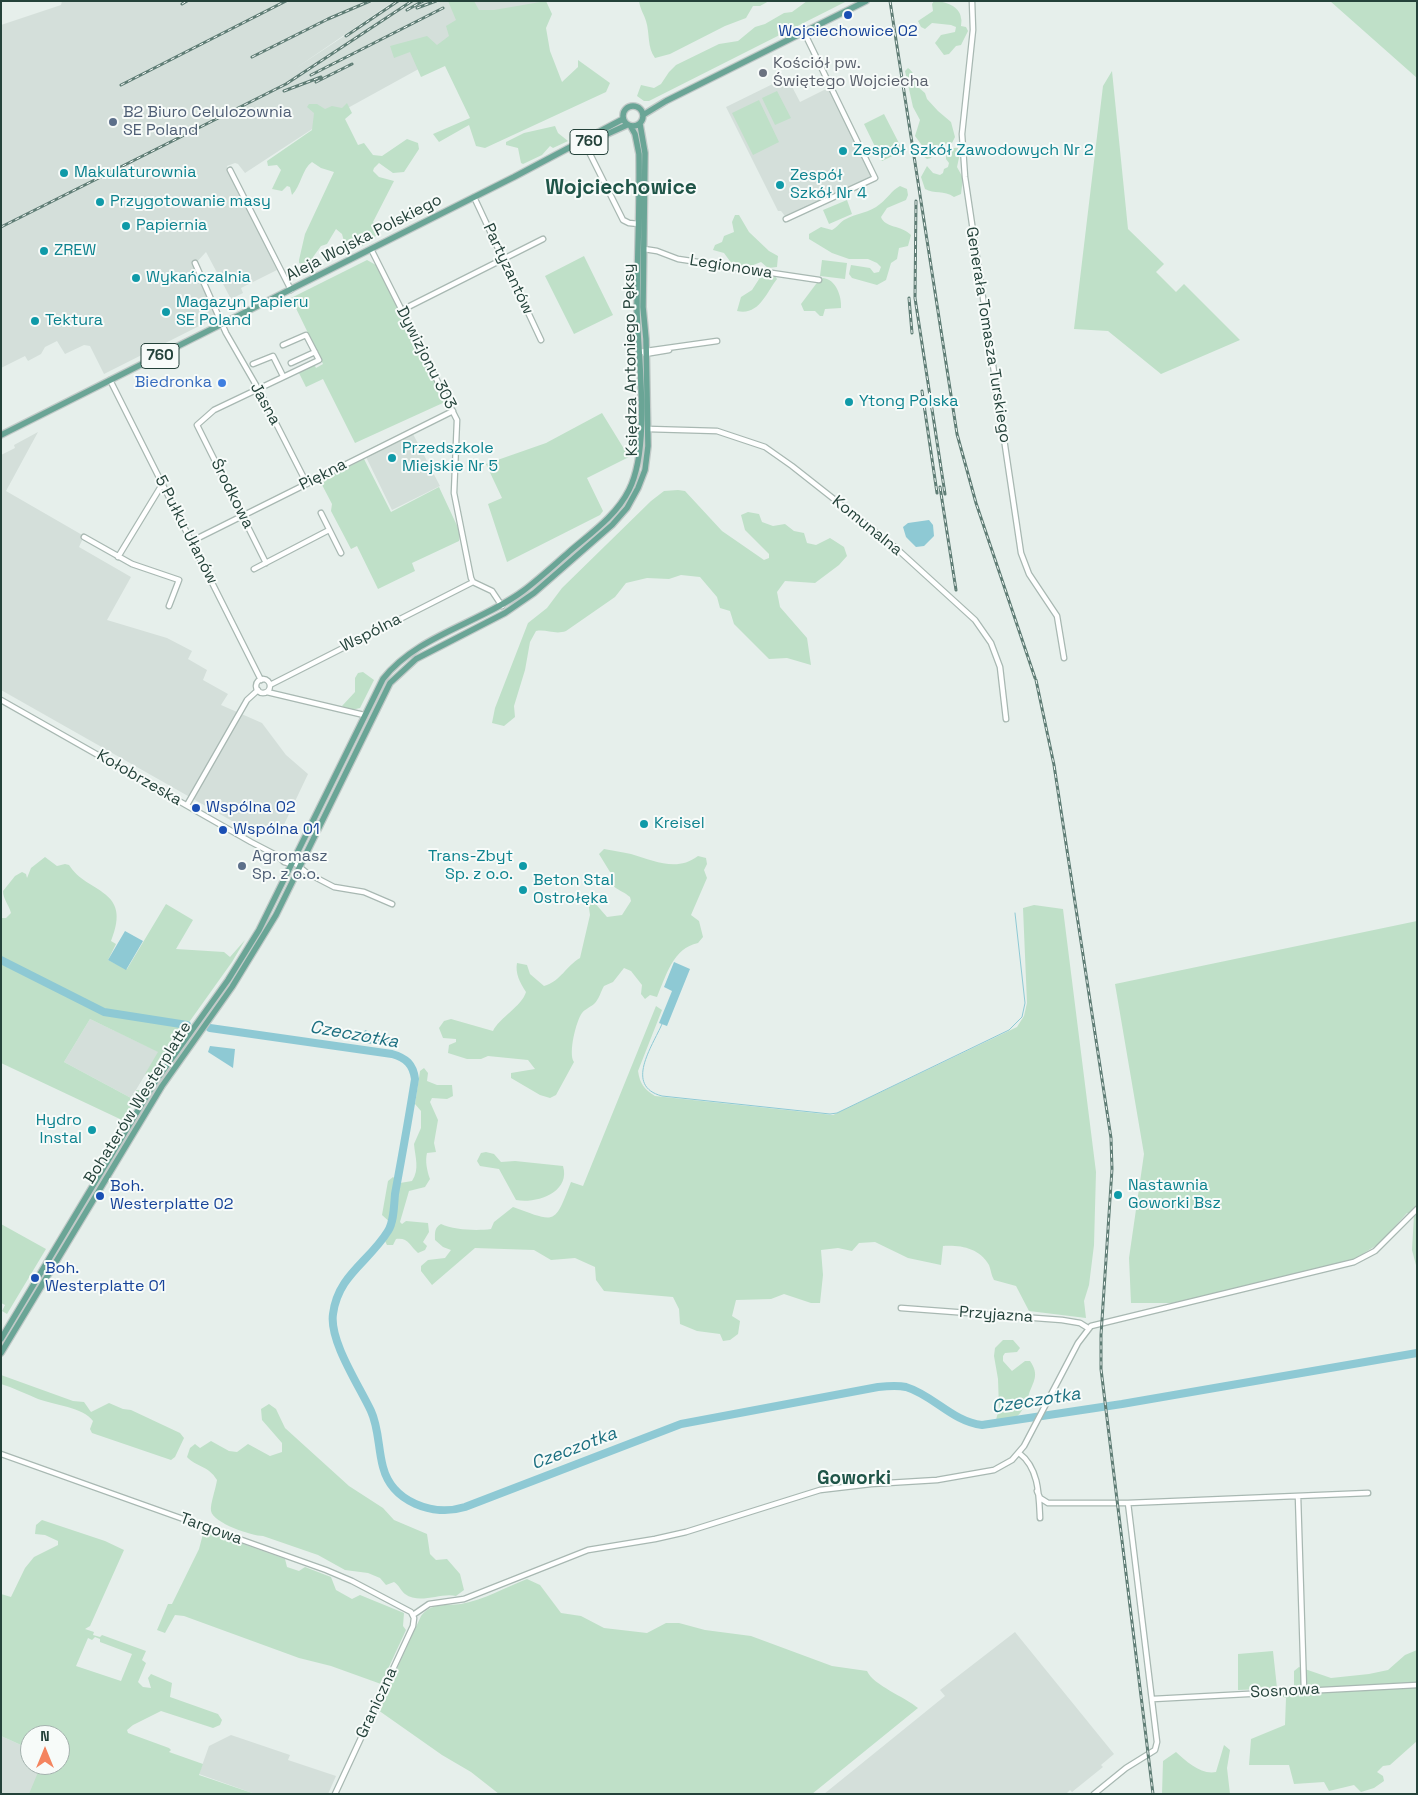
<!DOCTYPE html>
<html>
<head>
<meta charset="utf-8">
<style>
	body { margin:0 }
	#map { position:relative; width:1418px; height:1795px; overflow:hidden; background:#e6efeb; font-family:"Space Grotesk",sans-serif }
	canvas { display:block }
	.frame { position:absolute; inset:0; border:2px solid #24423a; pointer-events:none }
	.north { position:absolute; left:20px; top:1725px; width:50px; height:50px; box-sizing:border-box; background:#f7fbf9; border:1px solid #a3b1ad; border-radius:50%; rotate:0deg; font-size:14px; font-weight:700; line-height:20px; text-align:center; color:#24423a }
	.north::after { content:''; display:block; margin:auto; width:18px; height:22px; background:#f4845f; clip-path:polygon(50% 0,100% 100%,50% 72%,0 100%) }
</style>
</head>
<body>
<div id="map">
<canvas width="1418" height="1795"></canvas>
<div class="frame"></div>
<div class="north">N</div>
</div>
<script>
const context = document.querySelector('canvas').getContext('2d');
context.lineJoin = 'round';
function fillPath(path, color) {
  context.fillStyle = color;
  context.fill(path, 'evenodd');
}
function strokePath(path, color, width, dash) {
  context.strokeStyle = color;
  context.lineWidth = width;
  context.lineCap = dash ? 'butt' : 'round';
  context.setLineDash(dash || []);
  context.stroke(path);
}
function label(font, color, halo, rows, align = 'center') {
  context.font = font + ' "Space Grotesk",sans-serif';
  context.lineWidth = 4;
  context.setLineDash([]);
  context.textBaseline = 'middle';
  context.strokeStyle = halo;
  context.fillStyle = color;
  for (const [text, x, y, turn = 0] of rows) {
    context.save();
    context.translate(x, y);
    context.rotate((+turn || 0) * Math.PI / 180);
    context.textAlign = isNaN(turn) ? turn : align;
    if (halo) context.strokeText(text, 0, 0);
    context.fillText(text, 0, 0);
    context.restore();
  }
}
const built = new Path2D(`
	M62,1H394L296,68L397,1H542L326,120L245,173L238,164L235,163L227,166L277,270L241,288L243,293L231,299L206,252L194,265L217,313L214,315L215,318L104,374L90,346L84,345L65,354L57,341L45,347L41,354L28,361L25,356L1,368V25L61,5Z
	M787,77L800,102L828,88L870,174V177L785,216L781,211H778L726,107Z
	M38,432L6,491L84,536L79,547L131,577L107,620L167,638L192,651L188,659L207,670L203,680L228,694L221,705L262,723L286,755L308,774L279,835L248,830L1,690V455L15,448L14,445Z
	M413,434L440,486L392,510L366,457Z
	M90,1019L159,1052L131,1098L64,1062Z
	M1015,1632L1114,1754L1101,1765L1103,1767L1072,1792L1070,1790L1066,1794H824L945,1696L940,1690Z
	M231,1735L290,1755L288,1760L336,1776L328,1794H255L199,1774L209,1746Z
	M1,1736L30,1749V1765H60L69,1794H1Z`);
const green = new Path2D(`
	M448,1H474L479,10H494L546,1L552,14L546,28L550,51L562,82L578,67V60L610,83L606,92L485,148L476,146L469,125L439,142L433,134L470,118L445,66L421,77L410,52L394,58L390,46L427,36L437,45L449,36L446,26L456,20Z
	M639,1H769L760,6H753L746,18L725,26L670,54L655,58C647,47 650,34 646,21C644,14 640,9 639,1Z
	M807,1H847L649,101H644L637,96L641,85L654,88L661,84L669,72L676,65L719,44L738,41L755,27L765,24L784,13L792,12Z
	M934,1C944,1 960,6 961,18C962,21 961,23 961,26L966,27L968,31L961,45L956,46L949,54L944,55L935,43L941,35L955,32L956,27L951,25L932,23L925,29L921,27L918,21L933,11L932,4Z
	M1330,1H1417V78Z
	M908,68C913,71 918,81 918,87L925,93L927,99L938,111L951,122L955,137L952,143L938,146L931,158L927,159L923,156L924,148L915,136L920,120L913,107L905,71Z
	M1112,71L1128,229L1164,264L1156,272L1176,292L1184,284L1240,340L1161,374L1108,331L1074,329L1103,86Z
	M777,91L791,118L775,125L762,98Z
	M759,100L779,142L753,155L732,113Z
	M347,103L352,113L345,119L358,145L364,143L373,155L382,156L407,139L418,143L419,149L404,172L393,173L379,163L374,168L373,171L379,177L394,181L373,222L379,230C375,242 358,250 346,248L342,234L336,229L327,244L321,246L313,257L315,267L313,269H305V265L299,263V260L305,234L334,172L321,168L312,162C302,169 301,186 292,195L290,187L287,186L282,191L272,189L281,170L277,165L268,166L267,161L312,130L314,113L307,107L309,104H317L325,109L332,106L342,108Z
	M884,114L903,151L882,161L864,124Z
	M555,126L558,133L568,141L553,148L550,146L542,155L523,164L521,163L518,148L506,145V142L524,133Z
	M952,148H958L960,153L957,167L963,178L961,194L954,197C944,190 934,194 925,189L921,177L927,166L933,173L940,175L943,173L944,169L948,167L949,163L946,159V153Z
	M900,186L907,189L908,195L906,200L887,208L881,217C885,228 901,225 911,235L908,246L899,248L897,259L891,263L886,280L877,285L852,278L849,274L851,265L870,268L874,273L879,272L881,267L877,263L868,259H849L832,253L809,239V234L821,227L832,230C838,227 839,223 844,220C856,213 870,213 880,204C888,198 891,191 900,186Z
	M847,200L852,214L829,224L823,210Z
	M735,215H739L749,232L769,251L778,256L777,267L768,268L761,262L751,266L732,264L724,253L713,250L715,245L722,242L724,236L734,232L732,222Z
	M584,256L613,315L574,334L545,276Z
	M367,260L376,265L445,402L355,443L323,379L306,387L298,371L314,364L316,368L323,364L291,298Z
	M822,260L847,263L845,279L820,276Z
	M767,274L775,276L777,279C766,293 759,316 737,311L741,297L752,290L761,276Z
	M823,278C836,279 842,297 841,308L825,309L823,316H820L815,311H804L801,304L816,284Z
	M602,413L629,457L587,478L603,511L600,515L507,562L488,504L502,498L486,464L546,443Z
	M364,459L391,512L439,487L460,532L459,541L412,563L415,571L378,589L357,546L351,549L331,511L332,504L320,481Z
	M678,490L685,491L722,531L764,560L769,558V554L745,530L741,515L748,512L759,514L762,522L773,526L785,524L794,531L804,533L807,543L816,545L830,538L844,547L847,556L839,565L815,583L785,581L777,592L780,607L807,638L811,665L787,658L769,659L734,624L730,611L720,608L717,597L700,577L681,575L669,579L647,578L626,583L615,597L566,631C555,635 547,629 536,631L530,642L525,670L514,706L515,717L504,726L492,723L495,708L528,623L547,608L562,588L651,501L664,491Z
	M363,672L374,680L360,708C353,710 348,710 342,706L355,692V678L358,673Z
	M604,849C613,851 623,852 631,854C655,861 677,872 698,856L706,858L707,864L704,870L707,878L691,915L699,921L703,937L698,943C673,948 666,976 657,997L650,995L645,999L641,994L642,985L631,971L624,968L613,982L604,986C601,991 599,999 595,1003C591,1007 585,1009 582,1013C576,1021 568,1054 574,1062L556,1095L550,1098L540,1095L511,1078V1073L535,1069L528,1060L488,1056L481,1059H467L448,1053L449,1045L456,1042V1039L443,1038L439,1028L444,1021L451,1019L493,1031C499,1018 522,1006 526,992C520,983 515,973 517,963L527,965L530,974L544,986C561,981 566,966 580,958L590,915L587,894L607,917L622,915L631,901L630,897C620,888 607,889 610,872L599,854Z
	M45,857L57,866L65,864L69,865C87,894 133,888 111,941L116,944L108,960L127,969L166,904L193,920L176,949L224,952L230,957L245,940L232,962L150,1077L145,1074L158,1052L90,1019L64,1062L131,1098L136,1090H142L122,1120L1,1063V918H6L11,913C9,905 3,899 3,891L15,876L22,872L26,874L27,878L31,868Z
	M1034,905L1063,909L1096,1172L1094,1245L1089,1285L1084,1301L1086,1318L1029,1311L1016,1286L994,1280C991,1275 991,1270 989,1265C979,1248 961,1245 943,1246L941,1265L908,1258L875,1242L859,1243L852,1251L838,1248L821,1250L823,1275L820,1303H811L784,1294L771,1299L736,1300L732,1316L740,1321L738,1334L730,1340L723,1341L720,1334L697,1331L680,1324L679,1309L673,1297L604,1291L596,1280L595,1267L575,1258L551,1260L534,1250L475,1248L432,1285L421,1271V1266L428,1260L445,1258L451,1250L443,1247L435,1240C435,1233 434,1228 441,1224C454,1230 477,1231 491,1229L494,1222L513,1207C557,1223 554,1225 571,1182L583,1186L656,1006L662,1010L638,1071C640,1084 644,1089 655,1096L833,1115L1017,1027L1024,1016L1027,1003L1023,908Z
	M1417,921V1269L1412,1250L1414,1215L1407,1213L1380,1243L1353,1260L1173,1303H1131L1129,1258L1144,1154L1115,984Z
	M424,1068L428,1073L427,1081L437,1085H452L453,1096L447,1099L432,1098L430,1102L438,1120L434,1143L436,1152L427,1153C425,1161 427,1171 430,1179L425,1187L409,1191L400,1222L402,1224L406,1221L428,1223L429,1232L423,1242L427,1246L425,1250L418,1253C410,1246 408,1237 396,1239L393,1245H387L384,1239L389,1236L392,1224L382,1215L388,1181L393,1177L400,1183L412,1181C420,1169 415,1157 414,1144L421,1128V1111L415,1104L420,1071Z
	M486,1152L494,1154L501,1162L515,1161L563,1166C571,1193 535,1204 516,1200L499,1169L480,1166L477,1161L481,1153Z
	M1,1224L46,1249L7,1314L2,1311L5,1305L1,1303Z
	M1003,1340H1013L1020,1348L1017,1352L1005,1353L1003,1356V1361L1012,1371L1025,1361H1030C1040,1375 1033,1382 1029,1394C1023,1411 1018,1424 996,1420L999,1408L998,1379L994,1356L995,1348Z
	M1,1375L73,1401L84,1402L91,1412L109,1403L123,1409L131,1410L180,1433L184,1438L175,1457L171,1460L92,1433L90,1429L93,1421C83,1407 54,1405 38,1399C26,1394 14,1388 1,1384Z
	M269,1404L276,1409L285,1428L349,1486L383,1508L394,1520L427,1534L430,1554L436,1560L447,1559L460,1574L464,1590L456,1596C441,1592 420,1605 405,1594C401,1591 399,1585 394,1582L386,1585L380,1578L368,1573L345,1570L318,1555L263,1536C252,1536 213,1523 211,1511C210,1504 216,1488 217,1480C208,1465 196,1467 187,1457L190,1448L195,1444L200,1448L211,1441L229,1451L237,1452L248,1444L270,1456L282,1452V1443L262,1420L261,1409Z
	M42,1520L105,1541L124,1550L90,1626L85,1629L94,1632L93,1635L100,1637L102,1635L146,1651L142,1660L146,1663L138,1682L143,1687L151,1688L148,1678L151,1674L172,1683L170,1697L218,1714L222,1720L220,1725L213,1728L161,1711L133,1725L127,1730L128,1733L169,1748L171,1750L169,1752L203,1764L199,1775L255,1794H29L41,1765H60V1735H30V1749L1,1736V1594L11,1597L25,1568L34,1557L58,1545V1541L45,1535L35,1534L36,1525ZM95,1637L100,1639V1642L132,1654L121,1681L76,1666L88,1638L92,1640Z
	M210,1532L285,1559L287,1567L299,1571L305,1567L331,1577L336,1590L352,1599L360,1595L404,1613L403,1626L406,1630L381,1684L331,1666L299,1658L184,1616L175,1615L165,1633L157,1630L168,1604H172L199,1549L203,1534Z
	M527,1579L540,1585L561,1613L581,1616L604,1628L647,1633L666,1623H679L705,1630L751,1636L832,1666L867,1671C873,1685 905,1697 918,1708L812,1794H499L471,1772L442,1755L378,1710L421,1616C432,1602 445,1606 461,1604C484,1600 506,1587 527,1579Z
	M1417,1650V1741L1390,1765L1383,1766L1377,1772L1383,1776L1384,1781L1374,1788L1361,1792L1354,1785L1329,1791L1324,1782L1294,1784L1289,1765H1249L1251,1739L1285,1725L1286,1698L1263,1689L1238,1690V1654L1273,1651L1277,1688L1294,1687V1671L1299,1667L1331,1678L1369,1674L1388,1670L1405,1655Z
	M1224,1745L1230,1750L1227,1768L1230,1794H1162L1163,1761L1176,1752C1187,1762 1201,1775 1216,1772Z`);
const water = new Path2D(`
	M929,520L933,525L934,536L924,546L916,547L906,537L903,527L908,523Z
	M125,931L143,941L126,970L108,960Z
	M674,962L690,969L667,1026L659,1023L672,991L664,987Z
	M365,1030L393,1041L396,1046L362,1043L361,1041Z
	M210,1046L235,1049L233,1068L208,1052Z`);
const stream = new Path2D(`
	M662,1024C652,1047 624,1086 662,1096L830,1114L837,1113L1009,1030L1022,1017L1025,1003L1015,913`);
const river = new Path2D(`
	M1,960L104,1012L187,1025
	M210,1028L392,1054C406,1058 413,1064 415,1079C409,1117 402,1156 395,1194C394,1205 394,1222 388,1231C369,1262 338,1275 333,1314C329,1341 360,1387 371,1411C379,1428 378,1449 383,1467C392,1502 433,1517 465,1507L681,1424L878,1387C887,1386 897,1385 906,1387C933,1395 953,1422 982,1425L1122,1404L1417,1353`);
const minor = new Path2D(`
	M972,1L973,30L962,134L965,177L1021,553L1029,574L1057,616L1064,658
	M585,144L623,220L629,223L639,224
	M230,170L291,290
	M474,197L541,340
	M786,219L875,178L804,32
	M371,249L457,420L454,493L471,578L473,582L492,591L502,606
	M644,249L657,251L678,259L819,280
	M195,263L226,333L260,392L307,484
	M402,310L543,239
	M639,352L717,341
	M645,354L669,350
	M291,363L315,352
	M253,364L273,356L283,376
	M110,380L261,680
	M648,429L717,431L765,447L792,466L896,548L975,620L991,643L1000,667L1006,719
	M321,513L341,553
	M84,537L132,564L179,580L169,606
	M192,541L453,411
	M118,557L163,483
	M266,563L197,425L214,410L319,360L306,335L283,345
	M254,569L329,530
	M256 686a7 7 0 1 1 14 0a7 7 0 1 1-14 0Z
	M270,685L473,582
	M267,692L364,715
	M1,700L251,842L278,856L287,857L307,873L334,887L364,892L392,904
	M187,805L247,700L258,690
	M278,856L284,862L292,864
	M901,1308L1062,1320L1080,1323L1088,1328
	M1019,1453C1039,1468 1039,1495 1040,1518
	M1,1454L326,1570L352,1581L411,1612L414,1618L413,1626L335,1794
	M1037,1491L1040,1498L1048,1503H1128L1157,1742L1155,1750L1126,1768L1094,1794
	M1298,1496L1304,1690
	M1128,1503L1368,1493
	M413,1615L429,1604L464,1599L588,1550L655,1539L686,1532L820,1490L871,1484L937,1480L994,1470L1012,1460L1024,1446L1078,1343L1091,1326L1354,1262L1375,1251L1417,1209
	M1153,1699L1417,1685`);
const major = new Path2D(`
	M623 116a10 10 0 1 1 20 0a10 10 0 1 1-20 0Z
	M643,115L666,101L866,1
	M572,150L627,125
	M1,435L514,177L623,119
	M1,1339L155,1082L228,980L259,930L383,679C416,636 480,623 523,591C539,579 554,565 569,552C591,533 616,516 629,490C651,447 638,359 637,310C637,258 640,206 639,154L635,134L631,127
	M1,1353L162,1086L232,987L276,915L390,683L416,659L505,613L534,593L612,525L627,508L638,488L645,470L648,446L646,339L643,307L645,153L640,124`);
const rail = new Path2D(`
	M890,1L957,434L976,503L1035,678
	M182,4L187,1
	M417,8L436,1
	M407,10L423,1
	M346,36L398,1
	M252,57L328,19L370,1
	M311,75L443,8
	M316,82L352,64
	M121,85L286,1
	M284,91L321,77
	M916,201L915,298L945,494
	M1,227L286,84L412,1
	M909,298L912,333
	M922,391L937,493
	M940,487L956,590
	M1036,680L1054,765L1111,1138L1112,1169L1101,1335V1369L1153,1794`);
const markers = [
	[848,15,5,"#1a4fb4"],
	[763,73,5,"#6b7280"],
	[113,122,5,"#5c6f8a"],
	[843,151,5,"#0f9aa8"],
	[64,173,5,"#0f9aa8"],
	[780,185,5,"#0f9aa8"],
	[100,202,5,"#0f9aa8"],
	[126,226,5,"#0f9aa8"],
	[44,251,5,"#0f9aa8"],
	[136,278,5,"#0f9aa8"],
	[166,312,5,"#0f9aa8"],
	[35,321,5,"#0f9aa8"],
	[222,383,5,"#3f7fe0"],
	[849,402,5,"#0f9aa8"],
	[392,458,5,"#0f9aa8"],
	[196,808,5,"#1a4fb4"],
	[644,824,5,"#0f9aa8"],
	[223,830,5,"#1a4fb4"],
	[242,866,5,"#5c6f8a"],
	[523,866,5,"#0f9aa8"],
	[523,890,5,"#0f9aa8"],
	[92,1130,5,"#0f9aa8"],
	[1118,1195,5,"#0f9aa8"],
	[100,1196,5,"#1a4fb4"],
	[35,1278,5,"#1a4fb4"]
];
const shields = [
	[589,142,38],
	[160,356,38]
];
const shieldNames = [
	["760",589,142],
	["760",160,356]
];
const transitNames = [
	["Wojciechowice 02",848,32,"center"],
	["Wspólna 02",206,808],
	["Wspólna 01",233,830],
	["Boh.",110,1187],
	["Westerplatte 02",110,1205],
	["Boh.",45,1269],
	["Westerplatte 01",45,1287]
];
const worshipNames = [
	["Kościół pw.",773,64],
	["Świętego Wojciecha",773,82]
];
const serviceNames = [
	["B2 Biuro Celulozownia",123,113],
	["SE Poland",123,131],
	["Agromasz",252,857],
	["Sp. z o.o.",252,875]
];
const cultureNames = [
	["Zespół Szkół Zawodowych Nr 2",853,151],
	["Makulaturownia",74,173],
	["Zespół",790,176],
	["Szkół Nr 4",790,194],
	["Przygotowanie masy",110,202],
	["Papiernia",136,226],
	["ZREW",54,251],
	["Wykańczalnia",146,278],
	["Magazyn Papieru",176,303],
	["SE Poland",176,321],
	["Tektura",45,321],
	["Ytong Polska",859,402],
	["Przedszkole",402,449],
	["Miejskie Nr 5",402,467],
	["Kreisel",654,824],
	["Trans-Zbyt",513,857,"right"],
	["Sp. z o.o.",513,875,"right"],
	["Beton Stal",533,881],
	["Ostrołęka",533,899],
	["Hydro",82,1121,"right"],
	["Instal",82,1139,"right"],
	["Nastawnia",1128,1186],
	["Goworki Bsz",1128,1204]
];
const streetNames = [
	["Aleja Wojska Polskiego",364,238,-27],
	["Legionowa",731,267,9],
	["Partyzantów",508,269,65],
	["Generała Tomasza Turskiego",988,335,81],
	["Dywizjonu 303",426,358,63],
	["Księdza Antoniego Pęksy",631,360,-91],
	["Jasna",265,404,61],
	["Piękna",323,475,-27],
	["Środkowa",232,494,63],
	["Komunalna",867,526,39],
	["5 Pułku Ułanów",186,530,63],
	["Wspólna",371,633,-27],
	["Kołobrzeska",139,778,30],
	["Bohaterów Westerplatte",138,1103,-58],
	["Przyjazna",996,1315,4],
	["Targowa",211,1529,20],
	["Sosnowa",1285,1691,-3],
	["Graniczna",377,1703,-65]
];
const shopNames = [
	["Biedronka",212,383]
];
const waterNames = [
	["Czeczotka",354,1035,10],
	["Czeczotka",1036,1401,-9],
	["Czeczotka",574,1449,-21]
];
const quarterNames = [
	["Goworki",854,1479]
];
const districtNames = [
	["Wojciechowice",621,188]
];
fillPath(built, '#d4dfda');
fillPath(green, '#bfe0c8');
fillPath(water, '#8ec9d4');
strokePath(stream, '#8ec9d4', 1);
strokePath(river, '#8ec9d4', 8);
strokePath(minor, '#a8b8b2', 7);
strokePath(major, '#c2cac8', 8);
strokePath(minor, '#fff', 4.5);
strokePath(major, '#6aa596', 5.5);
strokePath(rail, '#5f7d75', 3);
strokePath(rail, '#f7fbf9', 1, [4]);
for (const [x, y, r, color] of markers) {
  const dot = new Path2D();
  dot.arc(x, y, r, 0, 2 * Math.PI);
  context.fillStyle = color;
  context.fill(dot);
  strokePath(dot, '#f7fbf9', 2);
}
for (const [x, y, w] of shields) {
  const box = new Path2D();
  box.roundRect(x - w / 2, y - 12.5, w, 25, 4);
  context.fillStyle = '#f7fbf9';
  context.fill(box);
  strokePath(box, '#24423a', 1);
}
label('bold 15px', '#24423a', null, shieldNames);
label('16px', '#164399', '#f7fbf9', transitNames, 'left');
label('16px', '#5b616d', '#f7fbf9', worshipNames, 'left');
label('16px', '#4e5e75', '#f7fbf9', serviceNames, 'left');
label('16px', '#0d838f', '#f7fbf9', cultureNames, 'left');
label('16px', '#24423a', '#f7fbf9', streetNames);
label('16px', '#366cbe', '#f7fbf9', shopNames, 'right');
label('italic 18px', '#1c6f80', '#f7fbf9', waterNames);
label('bold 19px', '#1f5548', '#f7fbf9', quarterNames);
label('bold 21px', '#1f5548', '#f7fbf9', districtNames);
</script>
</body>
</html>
